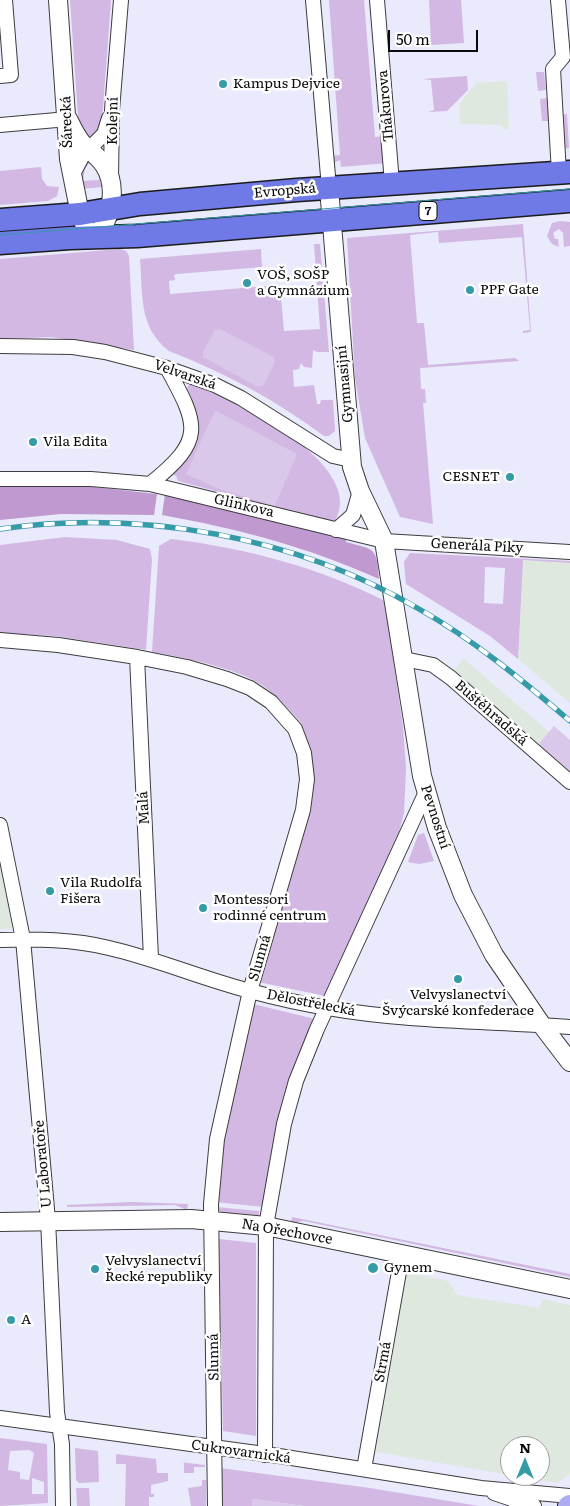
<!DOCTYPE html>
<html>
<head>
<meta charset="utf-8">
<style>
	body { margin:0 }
	#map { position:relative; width:570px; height:1506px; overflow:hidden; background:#e9eafc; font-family:Literata,serif }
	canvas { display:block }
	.north { position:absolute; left:500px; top:1436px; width:50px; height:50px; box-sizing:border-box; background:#fff; border:1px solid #9d9d9d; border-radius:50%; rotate:0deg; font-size:14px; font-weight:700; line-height:20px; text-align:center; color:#0a0a0a }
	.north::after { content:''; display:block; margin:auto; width:18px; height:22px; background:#349ba7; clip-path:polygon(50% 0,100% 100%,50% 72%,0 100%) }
	.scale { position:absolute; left:388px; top:30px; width:90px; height:22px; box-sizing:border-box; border:2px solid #0a0a0a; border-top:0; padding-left:6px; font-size:15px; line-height:18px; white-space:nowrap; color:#0a0a0a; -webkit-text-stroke:4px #fff; paint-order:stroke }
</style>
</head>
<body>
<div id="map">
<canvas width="570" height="1506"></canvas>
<div class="north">N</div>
<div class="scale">50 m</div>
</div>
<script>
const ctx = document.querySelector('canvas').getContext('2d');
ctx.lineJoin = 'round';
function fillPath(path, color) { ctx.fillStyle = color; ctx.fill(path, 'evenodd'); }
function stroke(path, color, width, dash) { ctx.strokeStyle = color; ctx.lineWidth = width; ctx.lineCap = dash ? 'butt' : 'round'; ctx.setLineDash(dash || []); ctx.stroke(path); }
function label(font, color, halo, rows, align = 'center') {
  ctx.font = font + ' Literata,serif'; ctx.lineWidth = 5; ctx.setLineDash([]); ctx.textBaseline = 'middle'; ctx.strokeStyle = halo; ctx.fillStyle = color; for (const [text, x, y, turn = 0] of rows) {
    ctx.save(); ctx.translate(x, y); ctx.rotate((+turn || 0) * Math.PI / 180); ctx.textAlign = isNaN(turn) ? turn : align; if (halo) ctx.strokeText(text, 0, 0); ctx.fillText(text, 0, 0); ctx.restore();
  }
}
fillPath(new Path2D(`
	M507 81 509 129H503L500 125 460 124 459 104 476 83Z
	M523 560 570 563V703L518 659Z
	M464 659 549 732 538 745 452 672Z
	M0 850 15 928 0 929Z
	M407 1272 448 1281 457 1295 540 1308 542 1299 570 1305V1474L557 1483 518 1476H540V1446H510V1475L376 1452Z`), '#dfe8df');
fillPath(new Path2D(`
	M70 0H111L102 121 100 130 91 138 79 131Z
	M329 0H364L375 137 386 136 388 163 341 167 340 160 330 165V156L340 155Z
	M429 0H461L464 43 431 45Z
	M536 72H544L546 90 538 91Z
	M467 76 468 90 447 111 428 112 434 110 431 80 422 79Z
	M547 98 549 121H542L540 99Z
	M567 114 569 148 562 149 559 115Z
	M88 158 102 171 103 187 81 189 79 176ZM90 162 99 171 100 178 98 180 83 181 85 169Z
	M41 167 42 179 47 186 59 187 57 196 48 201 0 205V171Z
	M560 221 570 222V246L564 247 563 233 559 229 553 233 555 239H558L559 247 552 244 547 236 552 223Z
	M523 224 531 332 523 333V331L530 330 522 237 439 243 438 232 410 235 417 323H424L428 365 515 358 519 361 420 368 421 389H425L426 403H423L433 524 400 517 365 438 355 378 347 238Z
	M314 244H320L329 352H317L313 350 312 368 304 367 301 363 299 369 293 370 294 387 314 385 317 404H320L321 400H333L335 431 329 436H324C276 400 225 373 169 351 138 327 143 294 140 259L261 249 262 267 177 274 174 275 175 280 169 281 170 294 280 285 284 331 320 329Z
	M120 249 126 251 129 256 134 350 51 337 0 339V259Z
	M196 382C234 401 368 464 335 521L332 522 178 481 176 476 173 475 186 458V390L189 384Z
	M65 537 117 540 150 549 152 559 146 650 55 636 0 633V545Z
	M171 539C245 548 318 567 385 601L403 727 406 769 404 813 392 859 325 996 259 982 310 799 297 725 301 723C289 709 277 696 262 685 236 668 183 657 152 652L159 546Z
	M410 553 570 561V563L523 560 518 659 490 636 406 584 404 562ZM485 567 505 568 503 604 484 603Z
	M424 833 434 861 419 864 408 862 418 835Z
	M253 1004 319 1020 264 1207 215 1202 220 1152Z
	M131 1202 188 1204 187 1210 175 1205 67 1207V1205Z
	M216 1207 259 1211V1215L254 1217 222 1213Z
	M292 1217 570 1274V1277L304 1221 291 1223Z
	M219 1239 256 1243V1436L223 1431Z
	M0 1438 47 1444 48 1503 0 1506ZM29 1450 34 1453 29 1480 20 1479V1472L8 1470 10 1451ZM32 1478 44 1482V1494H32Z
	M75 1448 98 1451 99 1482 79 1483 76 1480Z
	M116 1454 156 1459 157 1473H168V1481L151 1485V1494H154V1497H149V1506H125L126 1464H116Z
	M180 1462 205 1465V1467H194V1473H184V1463Z
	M220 1468 370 1488 479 1506H303L253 1499 252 1506H221Z
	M202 1480H206V1506H191L188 1488 202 1486Z
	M76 1488H89L90 1506H77Z`), '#d2b8e2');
fillPath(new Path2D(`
	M51 485 85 486 157 494 154 515 61 514 0 520V486Z
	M165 494 346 539V542C373 550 377 545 379 579 308 547 239 529 162 515Z`), '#c099d0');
fillPath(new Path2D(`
	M220 329 274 357 275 362 264 385 258 387 203 357V352L215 330Z
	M215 410 297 454 275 506 219 489 186 474Z
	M554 726 570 740V772L538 745Z
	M253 1499 303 1506H252Z`), '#d9c8ea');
const minor = new Path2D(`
	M313 0 329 188
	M377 0 392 183
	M558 0 563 57 553 69 559 173
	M0 76 11 75 5 0
	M0 125 68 119
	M73 174 83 155 104 134 109 118
	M111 179 112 110 121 0
	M0 346 73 347 105 352 167 368 215 385 241 398 333 456 351 460
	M0 479H91L150 484 384 541 570 552
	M150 484C205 440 199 426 167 368
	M336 530 353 515 360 491
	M0 640 58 645 137 657 187 667 227 679 250 688 271 702 295 729 304 753 307 779 303 810 250 991 217 1139 211 1204 215 1506
	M137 657 151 958
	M404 659 433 665 451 678 570 782
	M0 825 23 939 48 1220 57 1412 62 1444 63 1506
	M0 940C37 939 73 939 109 948 157 959 203 979 250 991 276 998 302 1004 328 1008 408 1022 490 1021 570 1027
	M0 1418 279 1456 481 1488 570 1496
	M265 1455 266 1226 284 1124 296 1081 317 1029 426 792
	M364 1469 402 1255
	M520 1490 534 1506
	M494 1493 512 1499 520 1506`);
const tertiary = new Path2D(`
	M58 0 69 159 80 214 86 228 95 237C112 219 118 186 104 165 98 156 89 150 82 143 76 136 72 127 68 119
	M329 188 352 467 360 491 384 541 422 776 437 828 463 895 494 955 541 1024 570 1062
	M0 1222 191 1219 266 1226 570 1289`);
const secondary = new Path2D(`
	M568 1506 570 1505`);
const primary = new Path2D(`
	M0 220 80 214 140 204 297 190 570 172
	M0 243 70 238 137 236 570 201`);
stroke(minor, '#3d3d3d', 16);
stroke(tertiary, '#3d3d3d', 20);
stroke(secondary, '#2c2c2c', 22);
stroke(primary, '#1b1b1b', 25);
stroke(minor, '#fff', 14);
stroke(tertiary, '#fff', 18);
stroke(secondary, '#afacf4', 20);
stroke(primary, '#6f7ae7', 22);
stroke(new Path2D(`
	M0 235 570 189`), '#349ba7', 1);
const rail = new Path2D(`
	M0 529C141 509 295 536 419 609 474 640 522 680 570 721`);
stroke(rail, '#349ba7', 5.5);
stroke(rail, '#fff', 4, [11]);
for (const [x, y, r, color] of [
	[223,84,5,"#349ba7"],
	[247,283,5,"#349ba7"],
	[470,290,5,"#349ba7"],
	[33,442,5,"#349ba7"],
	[510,477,5,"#349ba7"],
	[50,891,5,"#349ba7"],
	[203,908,5,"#349ba7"],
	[458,979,5,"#349ba7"],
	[373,1268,6,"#349ba7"],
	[95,1269,5,"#349ba7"],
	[11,1320,5,"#349ba7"]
]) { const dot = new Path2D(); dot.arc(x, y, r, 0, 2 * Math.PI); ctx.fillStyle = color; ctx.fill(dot); stroke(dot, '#fff', 2); }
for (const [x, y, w] of [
	[428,211,18]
]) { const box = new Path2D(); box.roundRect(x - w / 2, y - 9.5, w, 19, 4); ctx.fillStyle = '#fff'; ctx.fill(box); stroke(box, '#0a0a0a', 1); }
label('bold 12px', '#0a0a0a', null, [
	["7",428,211]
]);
label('14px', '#0a0a0a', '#fff', [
	["Kampus Dejvice",233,84],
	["VOŠ, SOŠP",257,275],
	["a Gymnázium",257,291],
	["PPF Gate",480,290],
	["Vila Edita",43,442],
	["CESNET",500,477,"right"],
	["Vila Rudolfa",60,883],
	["Fišera",60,899],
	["Montessori",213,900],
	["rodinné centrum",213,916],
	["Velvyslanectví",458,995,"center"],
	["Švýcarské konfederace",458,1011,"center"],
	["Velvyslanectví",105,1261],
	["Řecké republiky",105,1277],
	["Gynem",384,1268],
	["A",21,1320]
], 'left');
label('14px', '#0a0a0a', '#fff', [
	["Thákurova",386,106,-95],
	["Kolejní",113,121,-89],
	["Šárecká",67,122,-92],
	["Evropská",285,191,-5],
	["Velvarská",185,375,19],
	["Gymnasijní",345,384,-95],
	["Glinkova",244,506,13],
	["Generála Píky",477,546,3],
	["Buštěhradská",491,713,41],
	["Malá",144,808,-93],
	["Pevnostní",435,817,72],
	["Slunná",260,958,-74],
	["Dělostřelecká",311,1003,11],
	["U Laboratoře",43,1164,-95],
	["Na Ořechovce",287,1232,10],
	["Slunná",214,1357,-91],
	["Strmá",383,1362,-80],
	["Cukrovarnická",241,1452,8]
]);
</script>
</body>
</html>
